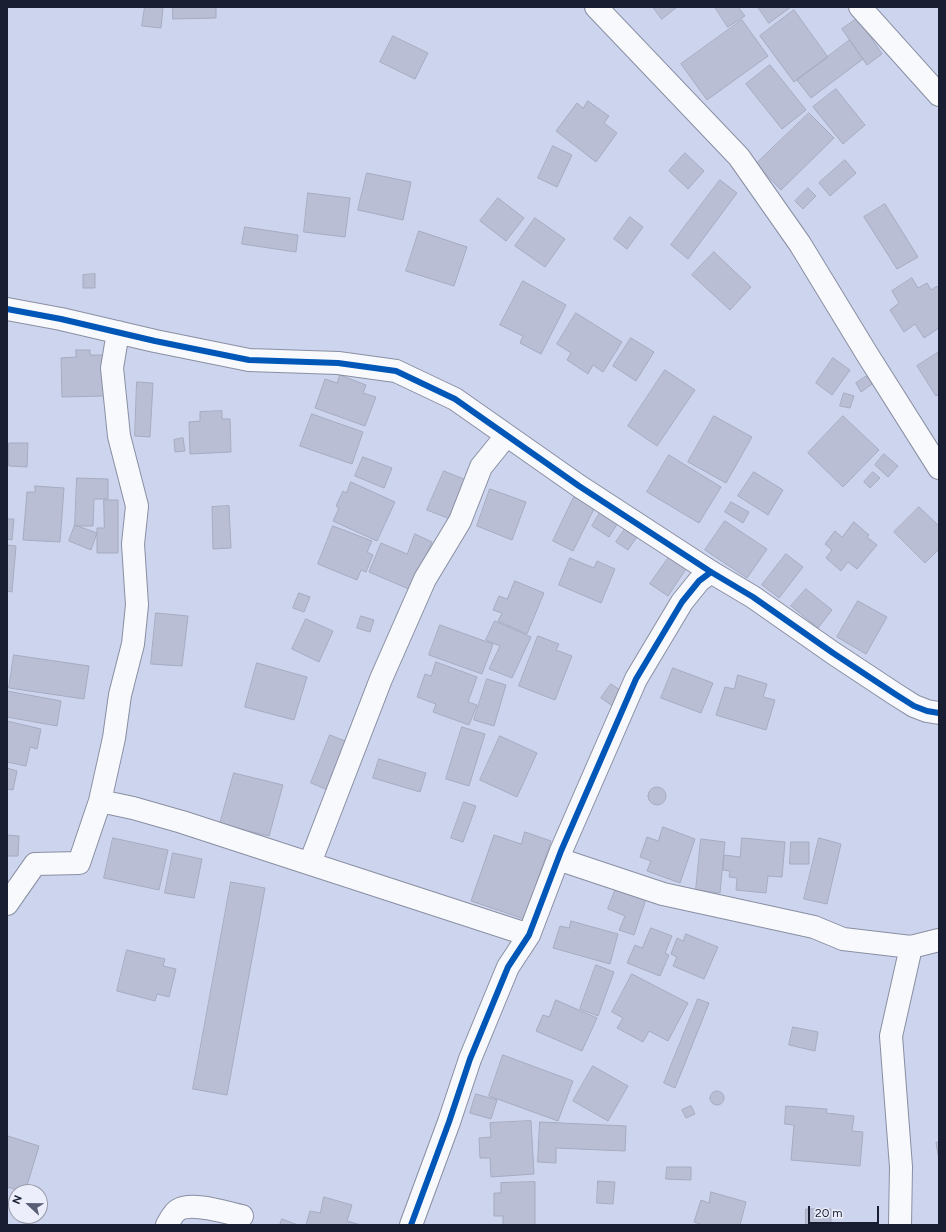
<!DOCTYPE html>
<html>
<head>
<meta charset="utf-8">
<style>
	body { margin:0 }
	#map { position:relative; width:946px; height:1232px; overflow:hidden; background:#cdd4ed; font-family:Figtree,sans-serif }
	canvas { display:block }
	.frame { position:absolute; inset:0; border:8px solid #191e33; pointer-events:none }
	.north { position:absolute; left:8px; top:1184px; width:40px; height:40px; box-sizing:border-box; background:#eceffb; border:1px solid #989bab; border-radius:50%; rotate:292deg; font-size:11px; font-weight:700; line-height:16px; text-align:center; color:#191e33 }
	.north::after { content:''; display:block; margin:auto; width:14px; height:18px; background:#585e74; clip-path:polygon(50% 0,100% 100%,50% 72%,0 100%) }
	.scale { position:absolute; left:808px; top:1206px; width:71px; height:18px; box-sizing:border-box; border:2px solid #191e33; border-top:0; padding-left:5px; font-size:12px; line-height:14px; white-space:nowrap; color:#191e33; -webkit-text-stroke:3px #eceffb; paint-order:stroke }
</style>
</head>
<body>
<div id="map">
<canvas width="946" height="1232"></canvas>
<div class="frame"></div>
<div class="north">N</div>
<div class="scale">20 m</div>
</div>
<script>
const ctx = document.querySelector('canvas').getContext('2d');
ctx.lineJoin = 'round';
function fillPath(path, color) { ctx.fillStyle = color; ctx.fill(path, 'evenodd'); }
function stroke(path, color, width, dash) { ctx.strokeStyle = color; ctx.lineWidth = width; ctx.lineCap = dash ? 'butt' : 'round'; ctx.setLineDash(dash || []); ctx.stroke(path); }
const building = new Path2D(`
	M145 7H163L161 28 142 26Z
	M173 7H216V18L173 19Z
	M653 7H677L662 19Z
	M715 7H738L745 16 728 27Z
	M758 7H791L769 23Z
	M794 10 828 57 794 82 760 36Z
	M858 18 882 54 867 65 842 29Z
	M742 20 768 56 707 100 681 64Z
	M393 36 428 53 415 79 380 62Z
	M850 40 863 59 811 98 797 80Z
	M770 65 806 110 782 129 746 84Z
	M836 89 865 125 843 144 813 107Z
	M588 101 609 116 604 123 617 133 596 162 556 131 577 103 583 108Z
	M809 113 834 138 781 190 756 164Z
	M553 146 572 155 557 187 538 178Z
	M685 153 704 171 688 189 669 171Z
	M845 160 856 173 830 196 819 183Z
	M367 173 411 182 403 220 358 210Z
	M720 180 737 193 688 259 671 245Z
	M808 188 816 196 803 209 795 201Z
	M308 193 350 198 345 237 304 232Z
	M498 198 524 218 506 241 480 221Z
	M885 204 918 257 897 269 864 217Z
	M630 217 643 227 627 249 614 239Z
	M535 218 565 239 545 267 515 246Z
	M245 227 298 235 296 252 242 244Z
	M419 231 467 247 454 286 406 271Z
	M714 252 751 287 730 310 692 275Z
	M95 274V288H83V275Z
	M912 278 918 288 927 283 931 290 937 286 939 289V328L924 338 915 324 904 332 890 310 899 303 892 291Z
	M523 281 566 305 541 354 520 343 523 336 500 325Z
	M576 313 622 342 603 372 593 365 588 374 567 360 571 353 557 344Z
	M631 338 654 352 636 381 613 366Z
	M76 350H90V355H104L105 396 62 397 61 358 76 357Z
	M939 352V394L936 396 917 366Z
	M833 358 850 370 832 395 816 383Z
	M665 370 695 390 657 446 628 426Z
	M340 375 366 385 363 393 376 397 365 426 315 408 325 379 337 383Z
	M867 376 872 384 861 392 856 383Z
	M137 382 153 383 150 437 135 436Z
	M844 393 854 396 850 408 840 406Z
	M222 411V419H230L231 452 190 454 189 422 200 421V412Z
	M312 414 363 432 352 464 300 446Z
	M714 416 752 437 726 483 688 462Z
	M843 416 879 450 843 487 808 453Z
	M183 438 185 451 175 452 174 440Z
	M9 443H28L27 467 9 466Z
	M884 454 898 466 888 477 875 465Z
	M669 455 721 487 699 523 647 492Z
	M363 457 392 468 384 488 355 476Z
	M444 471 466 480 450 519 427 510Z
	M754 472 783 490 768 515 738 496Z
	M873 472 880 478 870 488 864 482Z
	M77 478 108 479V499H94L93 526H75Z
	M351 482 395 502 377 541 333 521 339 508 336 506 343 491 346 493Z
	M35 486 64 488 60 542 23 540 27 492H35Z
	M490 489 526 502 512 540 477 526Z
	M574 497 595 507 573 551 553 541Z
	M104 500H118V553H97V528H104Z
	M731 502 749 512 743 523 725 512Z
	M229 506 231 548 213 549 212 507Z
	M919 507 939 526V549L925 563 894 532Z
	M603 508 621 518 609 537 592 526Z
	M7 519H14L12 540 7 539Z
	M725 521 767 549 747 578 705 550Z
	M854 522 869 535 867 537 877 545 857 569 848 562 841 571 826 558 832 550 825 544 835 531 842 537Z
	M75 525 97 533 91 550 69 541Z
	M333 526 372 541 367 552 373 555 366 572 361 570 357 580 318 564Z
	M627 526 639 534 628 550 616 542Z
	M415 534 432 542 411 590 369 572 381 543 407 554Z
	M7 545 16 546 12 592 7 591Z
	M786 554 803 567 779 598 762 585Z
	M669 557 686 569 668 596 650 584Z
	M570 558 594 568 597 561 615 569 601 603 559 585Z
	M515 581 544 593 527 634 498 621 502 613 493 610 499 596 507 599Z
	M806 589 832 610 818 628 791 606Z
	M299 593 310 597 304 612 293 608Z
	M858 601 887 617 866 654 837 637Z
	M156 613 188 616 182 666 151 664Z
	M361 616 374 620 370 632 357 628Z
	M306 619 333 631 319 662 292 649Z
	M495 621 531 637 512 678 489 669 500 646 486 640Z
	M440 625 493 644 482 674 429 655Z
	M538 636 559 644 556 650 572 656 555 700 519 686Z
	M14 655 89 666 84 699 9 688Z
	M436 662 477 677 468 702 477 705 469 725 433 712 436 704 417 697 425 674 431 676Z
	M257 663 307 677 294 720 245 707Z
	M673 668 713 683 701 713 661 698Z
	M738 675 767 684 763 697 775 700 766 730 716 715 725 687 734 689Z
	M487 679 506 685 494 726 474 720Z
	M611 684 623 692 614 707 601 698Z
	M7 691 61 701 57 726 7 717Z
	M7 721 41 729 37 749 30 747 26 766 7 762Z
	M462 727 485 734 469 786 446 779Z
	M330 735 350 743 330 791 311 783Z
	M500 736 537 753 517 797 480 780Z
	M379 759 426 773 420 792 373 778Z
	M7 768 17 771 13 790 7 789Z
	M234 773 283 785 269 836 220 824Z
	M648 796a9 9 0 1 1 18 0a9 9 0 1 1-18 0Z
	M464 802 476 806 463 842 451 838Z
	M663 827 695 839 680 883 647 871 651 861 640 857 647 837 658 841Z
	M525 832 551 841 524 919 471 901 494 835 521 844Z
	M7 835 19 836 18 856H7Z
	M113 838 168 850 159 890 104 878Z
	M742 838 785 842 782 877 768 876 766 893 736 890 737 878 729 877 730 871 723 870 724 855 740 857Z
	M819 838 841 844 827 904 804 899Z
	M701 839 725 842 720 893 696 890Z
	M791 842H809V864H790Z
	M173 853 202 859 194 898 165 893Z
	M231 882 265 888 227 1095 193 1089Z
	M616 888 646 899 634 935 619 930 625 916 608 909Z
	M571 921 618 934 610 964 553 948 560 926 569 928Z
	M651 928 672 936 665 953 669 955 660 976 627 963 635 945 642 948Z
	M686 934 718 947 704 979 673 966 677 957 671 954 677 938 683 941Z
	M127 950 165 959 163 966 176 969 169 997 157 994 155 1001 117 991Z
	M596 965 614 972 598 1016 580 1009Z
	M632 974 688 1003 668 1041 649 1031 643 1042 617 1028 623 1018 612 1012Z
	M698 999 709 1003 675 1088 664 1083Z
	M556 1000 597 1018 582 1051 536 1031 543 1015 549 1017Z
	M793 1027 818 1032 815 1051 789 1045Z
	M503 1055 573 1081 558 1121 489 1096Z
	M593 1066 628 1086 608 1121 573 1101Z
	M710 1098a7 7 0 1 1 14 0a7 7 0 1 1-14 0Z
	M476 1094 497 1100 491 1119 470 1113Z
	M691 1106 695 1114 686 1118 682 1110Z
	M786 1106 827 1109 826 1113 854 1116 852 1131 863 1132 860 1166 791 1160 794 1125 785 1124Z
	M531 1121 534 1174 491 1177 490 1158H480L479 1138 491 1137 490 1123Z
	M540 1122 626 1126 625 1151 556 1148V1163L538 1162Z
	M8 1136 39 1146 25 1192 7 1187Z
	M939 1142V1160L936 1143Z
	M667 1167H691V1180L666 1179Z
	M598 1181 615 1182 613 1204 597 1203Z
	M535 1182V1225H503V1216H494V1193H501V1183Z
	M711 1192 746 1202 740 1225H703L694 1222 701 1200 709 1203Z
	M324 1197 352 1205 347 1221 361 1225H306L310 1211 320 1213Z
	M806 1209H831V1225H806Z
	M282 1219 298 1225H280Z`);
fillPath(building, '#b9bed4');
stroke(building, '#a5abc0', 1);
const minor = new Path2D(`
	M596 7 739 157 800 244 867 354 939 468
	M860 7 939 95
	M7 309 61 319 155 341 249 360 338 363 396 371 455 399 579 486 711 572 753 597 833 653 895 694 914 706 927 711 939 713
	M100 801 114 738 120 695 133 644 137 605 133 544 137 506 119 436 112 368 118 332
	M558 859 663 894 814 927 843 939 911 947 939 940
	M310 863 381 679 425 579 460 521 481 467 506 436
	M7 904 35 864 79 863 100 801 133 808 182 822 529 935
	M167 1225C170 1220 173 1213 178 1210 192 1201 227 1213 242 1216
	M411 1225 449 1122 470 1059 508 967 529 935 561 851 636 679 682 602 699 581 711 572
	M900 1225 901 1167 891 1036 911 947`);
stroke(minor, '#898fa3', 24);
stroke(minor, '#f8f9fc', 22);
stroke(new Path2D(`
	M7 309 61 319 155 341 249 360 338 363 396 371 455 399 579 486 711 572 753 597 833 653 895 694 914 706 927 711 939 713
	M411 1225 449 1122 470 1059 508 967 529 935 561 851 636 679 682 602 699 581 711 572`), '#0057b8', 6);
</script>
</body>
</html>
